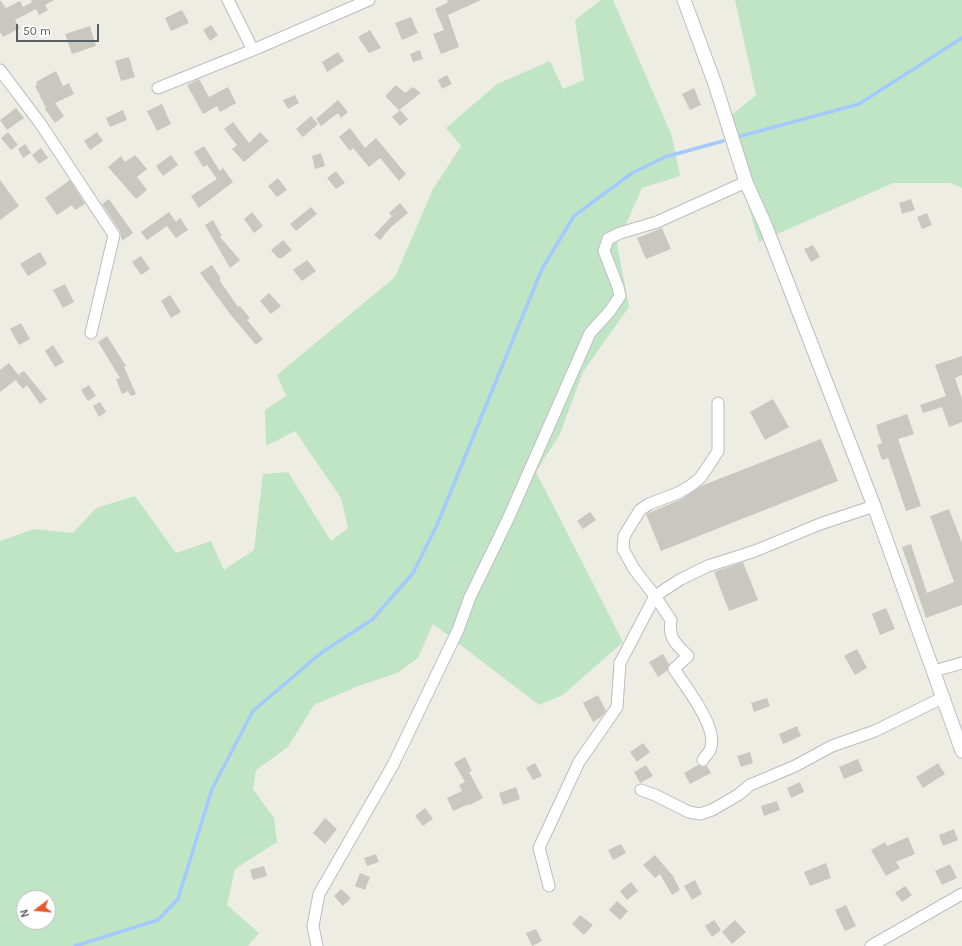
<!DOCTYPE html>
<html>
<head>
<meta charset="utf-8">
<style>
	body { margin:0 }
	#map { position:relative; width:962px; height:946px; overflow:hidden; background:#eeede3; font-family:Karla,sans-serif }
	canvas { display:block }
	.north { position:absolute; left:16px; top:890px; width:40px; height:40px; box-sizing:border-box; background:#fff; border:1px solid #bdbfc1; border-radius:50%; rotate:254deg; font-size:11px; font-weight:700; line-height:16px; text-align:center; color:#5b5e64 }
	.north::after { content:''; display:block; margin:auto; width:14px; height:18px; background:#e75730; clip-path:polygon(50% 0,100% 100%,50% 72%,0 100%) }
	.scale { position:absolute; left:16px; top:24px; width:83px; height:18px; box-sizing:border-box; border:2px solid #5b5e64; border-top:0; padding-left:5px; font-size:12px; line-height:14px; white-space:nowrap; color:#5b5e64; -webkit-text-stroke:3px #fff; paint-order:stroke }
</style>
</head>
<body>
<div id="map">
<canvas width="962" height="946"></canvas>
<div class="north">N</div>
<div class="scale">50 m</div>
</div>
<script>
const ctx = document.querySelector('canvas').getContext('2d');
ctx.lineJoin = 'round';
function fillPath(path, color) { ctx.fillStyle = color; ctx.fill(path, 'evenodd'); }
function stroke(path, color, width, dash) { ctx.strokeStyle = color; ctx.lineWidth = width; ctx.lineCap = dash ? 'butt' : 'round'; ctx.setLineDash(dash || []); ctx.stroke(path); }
fillPath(new Path2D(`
	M601 0H613L672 136 680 176 642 188 617 244 629 307 583 372 560 434 536 472 623 642 563 695 539 705 433 624 418 658 397 673 356 687 314 705 288 747 256 770 253 789 274 818 277 842 235 869 227 905 259 933 248 946H0V541L34 529 73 533 96 508 135 496 176 553 211 541 224 570 254 550 263 474 288 472 331 541 348 528 341 498 295 431 266 446 265 410 286 396 277 375 395 277 433 189 461 146 446 128 497 84 550 61 563 89 584 80 575 20ZM24 898H48V922H24Z
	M735 0H962V188L950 183H893L759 242 723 122 756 95Z`), '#c0e5c5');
stroke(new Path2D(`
	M741 136 859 104 962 38
	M75 946 158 920 178 899 212 789 253 711 321 653 373 619 413 573 437 525 542 269 574 216 632 173 665 157 723 141`), '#a3cafe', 3.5);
fillPath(new Path2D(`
	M0 0 6 8 20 1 23 7 32 2 31 0H54L45 5 48 10 39 15 36 9 15 20 20 28 3 37 0 32Z
	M447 0H481L448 15 459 47 441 54 433 34 444 30 435 9 448 2Z
	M182 10 189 23 171 31 165 18Z
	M411 17 418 33 402 40 395 23Z
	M211 25 218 35 210 41 203 30Z
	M90 26 96 46 72 54 65 34Z
	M370 30 381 48 369 53 358 37Z
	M420 50 423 59 413 62 410 54Z
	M338 52 344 61 327 72 322 62Z
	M129 57 135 77 121 81 115 61Z
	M56 71 63 86 69 83 74 94 55 103 64 116 55 123 45 109 46 108 35 86 37 85 36 82Z
	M447 75 452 84 442 89 438 80Z
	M199 79 209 97 228 87 236 103 220 112 217 106 203 114 187 85Z
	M396 85 405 93 413 87 421 93 399 110 385 96Z
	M694 88 701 105 690 110 682 94Z
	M295 95 299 103 288 109 283 100Z
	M338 100 348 112 341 118 338 113 321 126 316 119Z
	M162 104 171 124 157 131 147 111Z
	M16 108 24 118 7 130 0 120Z
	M123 110 127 120 110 127 106 118Z
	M400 110 408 119 400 126 392 117Z
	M311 116 318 124 303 137 296 129Z
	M233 122 249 143 260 132 269 141 244 162 232 149 237 145 224 129Z
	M350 128 365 148 376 138 406 174 399 181 380 158 369 167 353 148 350 151 339 137Z
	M8 132 18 145 11 150 1 138Z
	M97 132 103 141 90 150 84 141Z
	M25 144 31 153 23 158 18 149Z
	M204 146 220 171 223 168 233 182 199 208 191 196 217 179 207 165 203 167 194 152Z
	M41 148 48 158 39 164 32 155Z
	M321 153 325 166 315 169 312 156Z
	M135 155 147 169 137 177 147 190 136 199 108 167 121 156 125 162Z
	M171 155 178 165 163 176 156 166Z
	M336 171 345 183 336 189 327 178Z
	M278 178 287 190 277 197 268 186Z
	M0 180 19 206 0 220Z
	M70 180 85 204 75 210 72 205 57 215 45 198Z
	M109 199 133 233 122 241 120 231 102 204Z
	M911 199 915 210 902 214 899 203Z
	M400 203 408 213 390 228 380 240 374 235 392 216 389 213Z
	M311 207 317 214 296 231 290 224Z
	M169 212 176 222 180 218 188 230 176 238 167 226 147 240 141 232Z
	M252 212 263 226 254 233 244 219Z
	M927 213 932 225 922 229 917 217Z
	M213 220 222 236 220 237 240 260 230 268 205 225Z
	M662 228 671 249 646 259 637 238Z
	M283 240 292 250 282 258H278L271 250Z
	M813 245 820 257 811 262 804 249Z
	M40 252 47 264 28 276 20 264Z
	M141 256 150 269 141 275 132 262Z
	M307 260 316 271 302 281 293 270Z
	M212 265 220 277V281L238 307 240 306 250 318 247 320 263 339 256 345 230 314 200 273Z
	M65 284 74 302 63 308 53 290Z
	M269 293 281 306 271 314 260 301Z
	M170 295 181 312 171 318 161 301Z
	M21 323 30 339 19 345 10 329Z
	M107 336 126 366 124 367 136 394 131 396 128 391 122 394 116 379 120 378 98 342Z
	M53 345 64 362 55 367 45 351Z
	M962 356V375L955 378 962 399V422L949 427 942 407 923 413 920 405 946 396 935 365Z
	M9 363 20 377 19 374 24 371 47 399 40 404 27 385 23 389 16 381 17 379 0 392V370Z
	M89 385 96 396 88 401 81 390Z
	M773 399 789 427 765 440 750 412Z
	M100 402 106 412 99 417 93 406Z
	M907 414 914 434 898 439 921 506 906 511 888 458 882 460 877 445 882 443 876 425Z
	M821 439 838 481 661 551 646 514 682 499 701 486Z
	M949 509 962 543V605L926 618 902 547 911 544 927 593 954 582 930 516Z
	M590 512 596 520 583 529 577 521Z
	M743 562 758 600 729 611 714 572Z
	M886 608 895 629 880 635 872 614Z
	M857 649 867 668 855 675 844 656Z
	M663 654 669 664 667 671 658 677 649 662Z
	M598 695 606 711 601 717 593 722 583 703Z
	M767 698 770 706 754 712 751 703Z
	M797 726 801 736 783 744 779 734Z
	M643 743 650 752 637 762 630 752Z
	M750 752 753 763 741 767 737 756Z
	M465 757 472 771 469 772 483 798 470 805 469 804 453 811 447 798 462 791 459 785 465 782 454 763Z
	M858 759 863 771 844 779 839 767Z
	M535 763 542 776 533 780 526 768Z
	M938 763 945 774 923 788 916 777Z
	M646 765 653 776 640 783 634 772Z
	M698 765 703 767 707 766 711 773 690 784 684 773Z
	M800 782 804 792 791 798 787 788Z
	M516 787 520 799 503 805 499 793Z
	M777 801 780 810 764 816 761 806Z
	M425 808 433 819 423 826 415 816Z
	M325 818 337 829 325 844 313 833Z
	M954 829 958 840 943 846 939 835Z
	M908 837 915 854 896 862 900 868 886 876 871 850 885 842 887 846Z
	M621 844 626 853 613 860 608 850Z
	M376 854 379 862 367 866 364 858Z
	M655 855 673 876 680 890 672 895 660 874 655 878 643 865Z
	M826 863 831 878 810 886 804 872Z
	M950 864 957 878 942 885 935 871Z
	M264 866 267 876 253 880 250 870Z
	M360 873 370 877 365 890 355 886Z
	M695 880 702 894 692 900 684 886Z
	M631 882 638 891 627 900 620 891Z
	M905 886 912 895 902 902 895 893Z
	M341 889 351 898 343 906 334 896Z
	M617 901 628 911 620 920 609 910Z
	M846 905 856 926 845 931 835 910Z
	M580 915 593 925 584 935 572 924Z
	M714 920 721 930 712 937 705 926Z
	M735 920 746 932 732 944 722 932Z
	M536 929 542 941 532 946 526 933Z`), '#c9c7c0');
const minor = new Path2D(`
	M228 0 253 50
	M0 70 40 123 114 235 91 333
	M158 88 253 50 369 0
	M934 671 962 663
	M703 760C705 756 709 753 710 750 720 729 685 686 674 669L688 656C676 644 668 638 671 620L655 596 681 579 708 566 755 551 820 524 874 506
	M641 790 655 795 689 812 700 814 712 810 738 795 750 785 795 766 832 746 875 731 944 697
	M549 886 539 848 579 762 617 707 620 663 655 596 634 569 623 549 624 536 640 510 649 504 678 493 690 486 700 478 709 465 718 451V403
	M317 946 313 926 319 894 393 765 458 630 470 597 508 519 590 333 610 311 620 296 618 287 604 251 608 239 620 233 657 222 746 182
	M871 946 962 894`);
const tertiary = new Path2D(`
	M684 0 715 84 746 182 766 227 874 506 962 751`);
stroke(minor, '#bbbcc2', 13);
stroke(tertiary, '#bbbcc2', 15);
stroke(minor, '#fff', 11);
stroke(tertiary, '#fff', 13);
</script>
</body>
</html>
